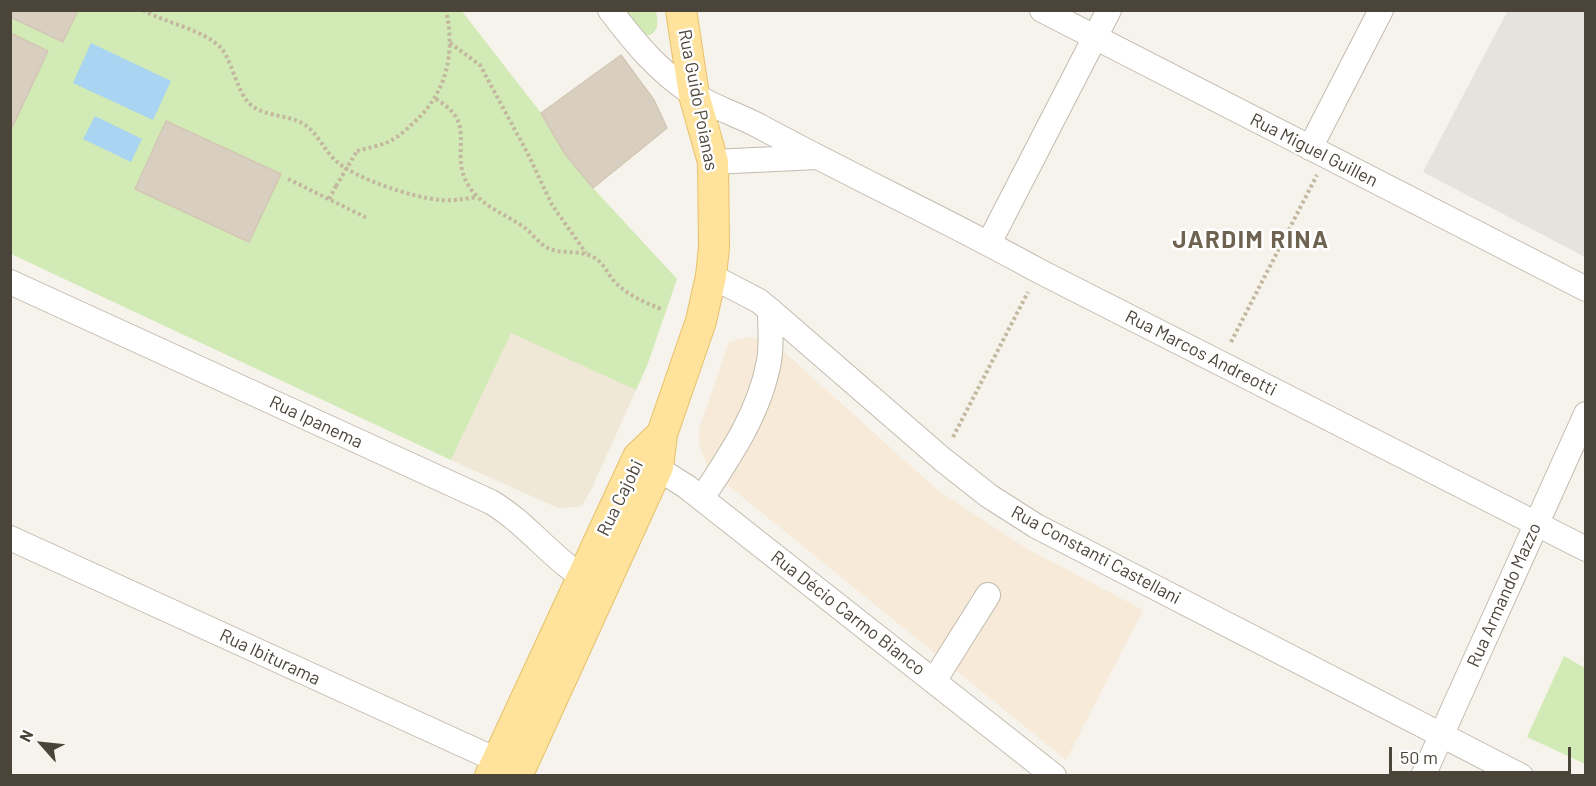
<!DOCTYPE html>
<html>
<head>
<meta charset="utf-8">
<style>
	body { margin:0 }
	#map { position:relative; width:1596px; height:786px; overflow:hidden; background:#f6f3ec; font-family:Barlow,sans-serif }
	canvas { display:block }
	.frame { position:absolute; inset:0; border:12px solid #4b4439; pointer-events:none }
	.north { position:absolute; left:12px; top:714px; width:60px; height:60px; -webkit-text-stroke:4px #fff; paint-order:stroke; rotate:297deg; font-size:16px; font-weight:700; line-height:24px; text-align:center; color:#4b4439 }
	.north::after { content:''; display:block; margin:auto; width:21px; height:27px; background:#4b4439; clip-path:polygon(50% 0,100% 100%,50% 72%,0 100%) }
	.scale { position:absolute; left:1389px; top:747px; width:182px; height:27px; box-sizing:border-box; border:3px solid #4b4439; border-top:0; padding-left:8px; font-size:18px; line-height:21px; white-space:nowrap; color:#4b4439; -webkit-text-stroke:4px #fff; paint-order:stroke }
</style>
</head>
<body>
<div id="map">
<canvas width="1596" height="786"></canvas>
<div class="frame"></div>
<div class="north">N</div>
<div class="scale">50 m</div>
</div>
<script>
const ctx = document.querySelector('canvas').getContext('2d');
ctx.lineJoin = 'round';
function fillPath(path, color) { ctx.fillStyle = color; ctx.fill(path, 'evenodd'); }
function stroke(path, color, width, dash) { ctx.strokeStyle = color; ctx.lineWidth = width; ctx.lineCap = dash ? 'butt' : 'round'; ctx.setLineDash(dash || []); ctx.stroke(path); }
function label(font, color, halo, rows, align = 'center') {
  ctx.font = font + ' Barlow,sans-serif'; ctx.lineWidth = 5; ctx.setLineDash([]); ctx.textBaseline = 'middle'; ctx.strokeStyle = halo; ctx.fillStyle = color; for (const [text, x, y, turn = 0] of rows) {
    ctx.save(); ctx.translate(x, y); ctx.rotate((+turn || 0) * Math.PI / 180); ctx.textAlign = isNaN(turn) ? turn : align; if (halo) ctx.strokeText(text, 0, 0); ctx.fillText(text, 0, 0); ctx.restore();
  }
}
fillPath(new Path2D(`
	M748 337 761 339 781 349 935 488 1024 547 1143 610 1066 760 708 469 699 444V429L729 342Z`), '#f7ead8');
fillPath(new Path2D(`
	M1508 10 1585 11V257L1423 172Z`), '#e6e2dd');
fillPath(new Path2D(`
	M511 332 636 390 591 490 583 504 579 507 558 508 451 460Z`), '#efe8d6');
fillPath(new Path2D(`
	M461 10 541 113 565 154 593 188 677 279 647 366 636 390 511 333 451 460 11 254V11Z
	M623 11H656C658 22 660 34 645 36Z
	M1564 656 1585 668V764L1527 737Z`), '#d2eab5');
fillPath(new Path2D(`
	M91 43 171 81 153 120 73 83Z
	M95 116 142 139 131 162 83 139Z`), '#a9d4f2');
const building = new Path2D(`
	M10 10H78L63 42 10 17Z
	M10 33 48 51 10 132Z
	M621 55 654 100 667 128 593 188 565 154 541 113Z
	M166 121 281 174 249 242 135 189Z`);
fillPath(building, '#d8cfc1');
stroke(building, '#d3c7b4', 1.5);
const minor = new Path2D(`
	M610 10C635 43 658 71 693 94 713 107 738 115 759 126 851 176 947 220 1039 271L1586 549
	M1042 10 1586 289
	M1310 148 1381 10
	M713 162 817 157
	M989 243 1109 10
	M711 276 759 301 770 310 942 459 989 496 1036 526 1521 776
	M10 282 491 502C530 525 557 566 597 585
	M643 459 687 487 1054 776
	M702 498C730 456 760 412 769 361 772 345 770 326 770 310
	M10 538 512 767
	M934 681 988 595
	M1423 776 1586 414`);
const major = new Path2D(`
	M490 776 638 457 662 434
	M517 776 658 467 662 434 701 321 711 276 714 247 713 162 694 95 681 10`);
stroke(minor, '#c2bbae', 26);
stroke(major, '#e6c16a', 32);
stroke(new Path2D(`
	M143 10C165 23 205 30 221 48 231 59 236 87 247 101 260 117 286 114 302 123 317 131 323 149 335 160 355 179 414 198 441 200 453 201 465 199 477 197
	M450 43 480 65 529 156 552 205 586 253
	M436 99C444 104 454 111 458 121 466 142 453 163 470 188 483 207 506 214 525 228 534 235 541 247 553 250 566 254 581 250 593 257 603 262 607 273 614 281 627 295 644 302 661 309
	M357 151C367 148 379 146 388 142 397 138 405 131 411 125 446 95 456 55 446 10
	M288 179 367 218
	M329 199 336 186
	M1231 342 1317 175
	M953 437 1028 292`), '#c4b79f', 4, [3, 3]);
stroke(minor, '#fff', 24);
stroke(major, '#ffe39c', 30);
stroke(new Path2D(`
	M336 186 357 151`), '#c4b79f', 4, [3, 3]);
label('18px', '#4b4439', '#fff', [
	["Rua Guido Poianas",698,100,79],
	["Rua Miguel Guillen",1314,150,27],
	["Rua Marcos Andreotti",1201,353,27],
	["Rua Ipanema",316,422,25],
	["Rua Cajobi",620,498,-64],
	["Rua Constanti Castellani",1096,555,28],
	["Rua Armando Mazzo",1504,595,-66],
	["Rua Décio Carmo Bianco",848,613,38],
	["Rua Ibiturama",270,657,25]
]);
ctx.letterSpacing = '1.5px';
label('bold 24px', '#6e6250', '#fff', [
	["JARDIM RINA",1251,240]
]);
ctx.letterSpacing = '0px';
</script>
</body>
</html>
